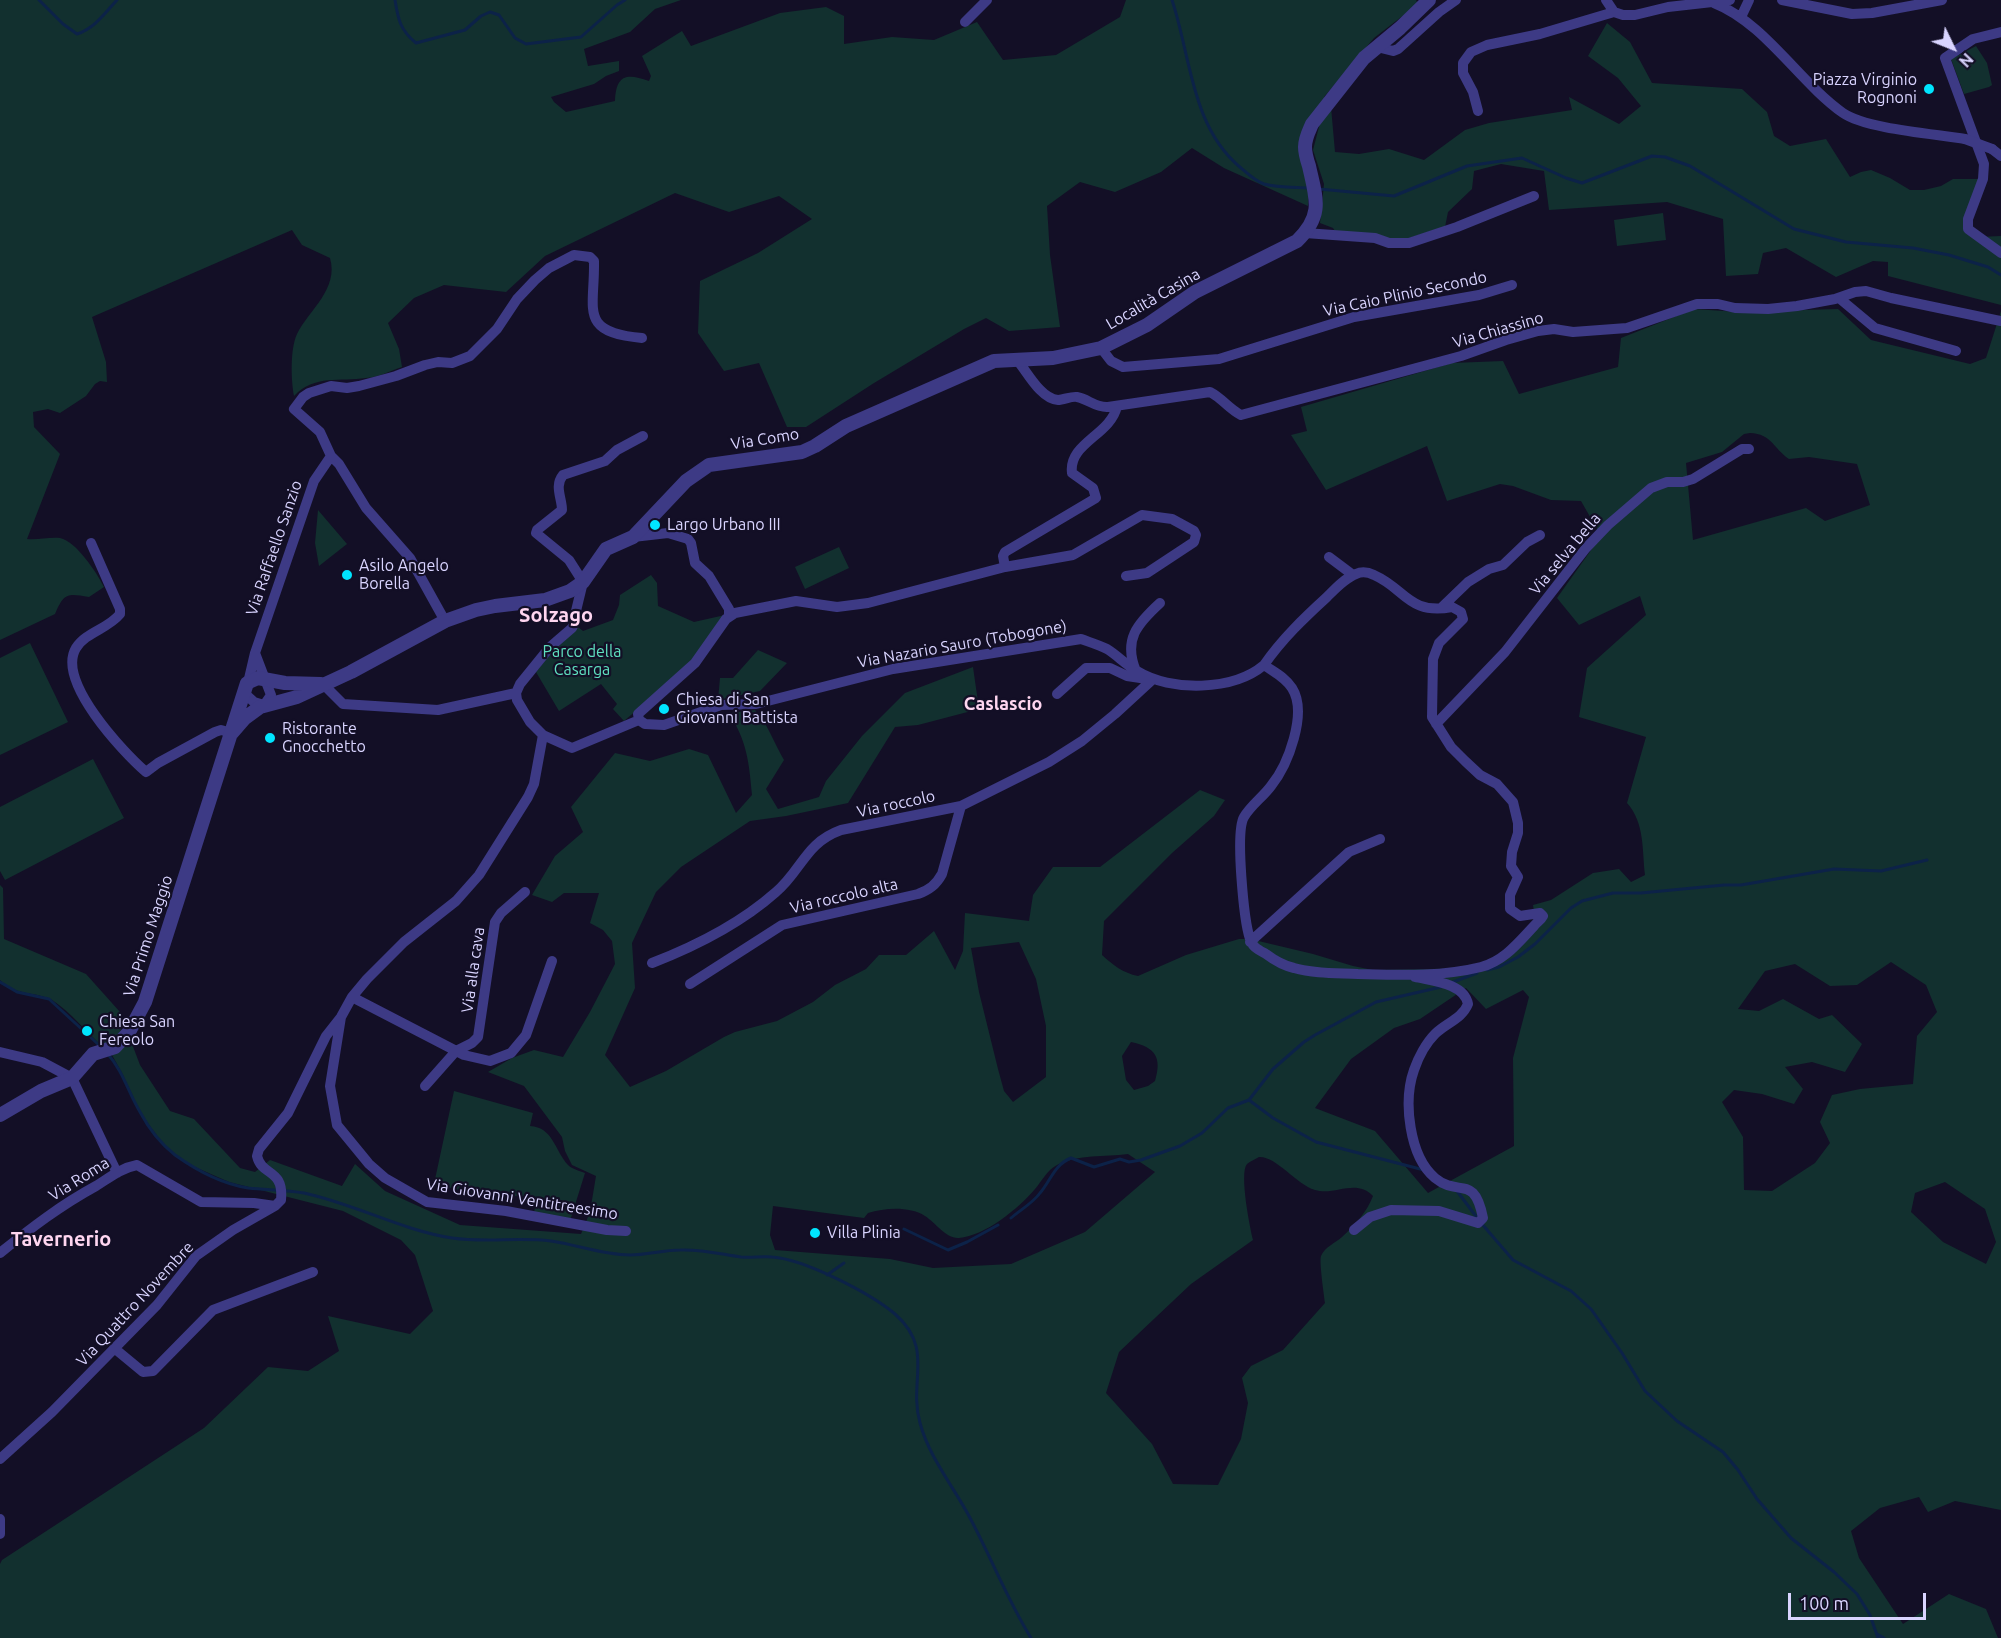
<!DOCTYPE html>
<html>
<head>
<meta charset="utf-8">
<style>
	body { margin:0 }
	#map { position:relative; width:2001px; height:1638px; overflow:hidden; background:#130f26; font-family:Ubuntu,sans-serif }
	canvas { display:block }
	.north { position:absolute; left:1923px; top:18px; width:60px; height:60px; -webkit-text-stroke:4px #130f26; paint-order:stroke; rotate:133deg; font-size:16px; font-weight:700; line-height:24px; text-align:center; color:#d9d4ff }
	.north::after { content:''; display:block; margin:auto; width:21px; height:27px; background:#d9d4ff; clip-path:polygon(50% 0,100% 100%,50% 72%,0 100%) }
	.scale { position:absolute; left:1788px; top:1593px; width:138px; height:27px; box-sizing:border-box; border:3px solid #d9d4ff; border-top:0; padding-left:8px; font-size:18px; line-height:21px; white-space:nowrap; color:#d9d4ff; -webkit-text-stroke:4px #130f26; paint-order:stroke }
</style>
</head>
<body>
<div id="map">
<canvas width="2001" height="1638"></canvas>
<div class="north">N</div>
<div class="scale">100 m</div>
</div>
<script>
const ctx = document.querySelector('canvas').getContext('2d');
ctx.lineJoin = 'round';
function fillPath(path, color) { ctx.fillStyle = color; ctx.fill(path, 'evenodd'); }
function stroke(path, color, width, dash) { ctx.strokeStyle = color; ctx.lineWidth = width; ctx.lineCap = dash ? 'butt' : 'round'; ctx.setLineDash(dash || []); ctx.stroke(path); }
function label(font, color, halo, rows, align = 'center') {
  ctx.font = font + ' Ubuntu,sans-serif'; ctx.lineWidth = 4.5; ctx.setLineDash([]); ctx.textBaseline = 'middle'; ctx.strokeStyle = halo; ctx.fillStyle = color; for (const [text, x, y, turn = 0] of rows) {
    ctx.save(); ctx.translate(x, y); ctx.rotate((+turn || 0) * Math.PI / 180); ctx.textAlign = isNaN(turn) ? turn : align; if (halo) ctx.strokeText(text, 0, 0); ctx.fillText(text, 0, 0); ctx.restore();
  }
}
fillPath(new Path2D(`
	M0 0H681L655 9 630 32 584 49 588 66 619 61V71L606 76 594 84 551 97 554 102 566 112 615 101C616 74 627 73 649 81L651 76 642 56 682 31 691 46 780 13 826 7 844 16V44L892 37 934 40 977 22 1003 60 1056 55 1120 17 1126 0H1416L1418 4 1374 38 1324 97 1327 103 1304 134 1309 185 1308 206 1224 168 1192 148 1161 172 1115 192 1080 182 1047 206 1050 255 1060 327 1009 331 986 318 964 329 874 383 806 427H787L759 363 724 371 698 333 700 281 758 253 812 219 779 196 729 212 675 193 545 256 506 292 444 285 414 298 388 323 399 349 402 367C390 371 379 377 366 378 340 382 315 374 294 396 291 380 290 349 297 334 309 310 339 289 330 258L302 245 292 230 92 317 106 362 107 382 100 381 95 384 86 396 60 413 48 409 33 412 34 427 60 454 27 539C38 540 49 537 60 538 76 541 97 573 104 587L89 597C67 593 64 593 55 614L0 640Z
	M1607 23 1630 42 1652 83 1742 89 1767 112 1774 136 1790 146 1826 139 1850 177 1861 172 1871 170 1890 178 1910 190H1924L1941 186 1953 179H1979L1967 214 1978 237 2001 236V305L1888 276V262L1873 261 1836 277 1786 248 1763 253 1758 274 1726 276 1723 219 1667 202 1549 210 1544 171 1501 164 1474 171 1472 189 1448 212 1445 227 1399 241 1336 233 1333 228 1320 223 1324 184 1313 150 1320 123 1331 107 1335 152 1359 154 1389 149 1424 160 1465 130 1489 123 1572 110 1569 97 1619 124 1641 106 1618 78 1588 56Z
	M1976 46 1987 63 1992 85 1989 87 1964 94 1951 59Z
	M1663 213 1666 240 1617 246 1614 220Z
	M1694 309 1739 312 1838 309 1871 340 1970 364 1986 358 2001 311V1510L1955 1501 1928 1512 1919 1497 1880 1508 1851 1531 1859 1558 1903 1624 1949 1594 1986 1609 1998 1638H0V1564L2 1560 204 1428 268 1367 308 1371 339 1351 328 1316 410 1334 433 1311 415 1255 401 1240 343 1211 229 1182 188 1164 166 1148 141 1114 123 1075 112 1055 129 1036 140 1065 170 1111 194 1119 240 1168 255 1172 270 1160 342 1186 355 1164 385 1191 460 1225 581 1234 590 1212 596 1176 572 1165 565 1151 562 1137 524 1086 488 1072 512 1058 534 1050 563 1057 590 1012 615 964 612 941 603 930 590 923 599 893H564L552 902 532 895 555 856 583 832 571 807 615 753 650 761 689 749 708 755 736 813 752 795C749 761 747 742 729 713L755 710C768 724 774 743 784 760L766 789 778 809 819 797 826 781 862 736 905 693 973 667 979 709 918 725 895 727 848 803 786 816 750 821 681 867 656 892 632 943 635 988 605 1055 630 1087 666 1071 724 1037 735 1032 777 1021 813 1002 835 985 866 969 879 955H906L934 931 955 970 963 951 965 913 1029 921 1033 895 1053 867H1100L1200 790 1225 800 1214 816 1172 853 1104 921 1102 955C1113 965 1123 973 1138 976L1186 955 1239 939H1250L1313 954 1353 966 1373 970 1483 968 1536 925 1533 905 1551 900 1593 873 1619 869 1631 882 1645 875C1642 850 1645 823 1627 803L1646 737 1579 717 1587 668 1646 615 1640 596 1579 625 1557 598 1601 536 1581 501 1551 500 1513 486 1500 484 1447 501 1427 446 1326 490 1291 435 1307 431 1301 407 1452 363 1503 361 1519 394 1618 367 1621 338ZM1750 433C1772 434 1773 448 1789 459L1809 457 1857 464 1870 505 1825 521 1806 508 1693 540 1686 463 1722 452 1744 434ZM1019 942 1036 979 1046 1026V1077L1013 1102 1004 1091 998 1069 979 992 971 948ZM1891 962 1926 985 1937 1012 1917 1036 1913 1084 1860 1089 1832 1095 1820 1122 1830 1143 1815 1163 1772 1191 1744 1190 1743 1137 1722 1102 1734 1090 1762 1094 1794 1104 1803 1089 1785 1067 1812 1062 1845 1072 1862 1044 1832 1015 1819 1019 1783 999 1759 1011 1738 1009 1765 971 1795 964 1830 986 1857 985ZM1466 988 1486 1009 1523 990 1529 997 1513 1058 1514 1146 1428 1193 1375 1131 1315 1108 1351 1059 1394 1028 1420 1019ZM1131 1042C1156 1047 1162 1058 1155 1081L1148 1086 1134 1090 1126 1080 1122 1056ZM1128 1154 1155 1172 1085 1232 1011 1264 933 1268 890 1259 775 1250 770 1235 773 1206 864 1218 868 1213C885 1208 909 1206 925 1216 936 1223 946 1239 959 1238 985 1236 1019 1208 1035 1189 1042 1181 1047 1170 1057 1165 1079 1154 1104 1157 1128 1154ZM1259 1157C1276 1156 1296 1184 1315 1190 1335 1196 1356 1178 1373 1196 1367 1212 1355 1225 1342 1237 1335 1243 1325 1247 1321 1256 1319 1261 1324 1295 1325 1303L1283 1350 1251 1366 1242 1378 1248 1403 1241 1439 1218 1485 1173 1484 1152 1444 1106 1393 1119 1352 1191 1284 1253 1240C1250 1228 1239 1173 1247 1164 1250 1161 1256 1159 1259 1157ZM1945 1182 1985 1209 1996 1242 1986 1264 1943 1242 1911 1212 1915 1193Z
	M318 510 347 544 319 566 315 543Z
	M839 547 849 568 805 589 795 567Z
	M651 575 657 583 658 606 694 622 725 615 693 662 624 721 613 709 617 704 601 684 559 711 536 672 560 642 578 627 583 631 613 620 619 605 620 595Z
	M30 643 68 722 0 755V658Z
	M758 650 787 663 760 691 718 700 720 678H733Z
	M93 759 124 818 5 880 0 871V807Z
	M0 885 3 888 4 939 86 974 120 1012 124 1025 117 1036 104 1048C87 1033 71 1012 52 1000 34 991 15 996 0 980Z
	M454 1091 533 1113 530 1126C553 1127 555 1151 568 1165 572 1169 580 1171 585 1173L570 1221 534 1213 536 1201 488 1189 486 1196 434 1184Z`), '#12302f');
stroke(new Path2D(`
	M39 0 63 24 77 34C95 28 105 13 117 0
	M395 0C398 19 400 30 416 43L465 30 481 16 490 12 499 15 515 38 526 44 581 37 617 5 625 0
	M1172 0C1191 57 1191 127 1241 168 1248 174 1255 181 1264 184 1278 188 1295 187 1310 188
	M1319 189 1394 196 1467 166 1522 158 1566 178 1582 183 1652 156 1665 157 1690 166 1794 229 1846 242 1913 248 1949 255 1988 267 2001 275
	M1487 970 1499 967 1518 957 1535 944 1571 908 1582 901 1613 893H1641L1724 885H1741L1834 869 1881 871 1927 860
	M0 982 17 992 49 999 100 1046
	M1453 982 1477 973
	M107 1053C123 1071 128 1092 140 1112 148 1127 161 1144 175 1155 196 1170 223 1184 248 1188 267 1190 286 1190 304 1193 355 1204 401 1230 452 1238 485 1243 518 1237 551 1241 578 1245 603 1255 630 1255 647 1255 663 1250 680 1250 701 1249 720 1254 741 1257 751 1258 762 1256 772 1257 804 1259 870 1293 895 1314 935 1349 908 1381 920 1423 929 1457 953 1486 969 1516 991 1557 1007 1599 1031 1638
	M1249 1100 1273 1069 1304 1042 1315 1035 1376 1002 1441 987
	M1457 1191 1478 1219
	M1011 1218C1020 1210 1033 1203 1040 1193 1051 1180 1054 1165 1071 1158L1094 1167 1120 1159 1129 1162 1141 1160 1180 1146 1202 1133 1228 1108 1249 1100 1273 1118 1316 1142 1424 1170
	M1482 1224 1513 1260 1571 1291 1591 1309 1622 1353 1645 1391 1677 1421 1723 1452 1738 1470 1757 1499 1791 1538 1834 1572 1857 1594 1870 1615 1878 1638
	M904 1229 948 1250 967 1242 998 1225
	M827 1275 844 1263
	M1877 1634 1884 1638`), '#0c2248', 3);
stroke(new Path2D(`
	M1606 0 1614 12 1623 15H1635L1668 7 1730 0
	M1782 0 1852 14 1872 13 1942 0
	M1714 3C1765 23 1799 82 1843 113 1866 129 1936 134 1965 139
	M1741 17 1749 0
	M965 22 987 0
	M2001 32 1973 39 1945 58 1984 164 1983 179 1968 219V229L2001 253
	M1377 47 1393 51 1398 49 1439 12 1456 0
	M1478 111 1473 92 1463 73V63L1471 52 1487 45 1540 34 1614 12
	M1992 149 2001 156
	M1305 233 1375 238 1389 243H1409L1457 227 1534 196
	M1839 298 1875 328 1956 351
	M1101 348 1111 361 1123 367 1219 359 1354 317 1479 295 1512 285
	M1018 361C1027 372 1041 399 1058 400 1064 400 1071 396 1077 397 1088 399 1096 408 1108 407L1210 392C1222 398 1229 409 1241 415L1461 356 1506 340 1538 331 1554 329 1573 332 1627 328 1697 304H1718L1735 308 1768 309 1797 306 1835 299 1855 292 1866 291 1891 298 2001 321
	M633 537 668 533 688 539 691 543 695 563 709 576 729 609V616
	M91 543 120 609V614C108 629 86 632 76 648 56 681 123 752 146 772L158 763 215 732 221 730 232 733
	M1329 557 1353 575
	M1005 567 1003 556 1005 552 1096 498 1093 488 1072 473C1068 443 1111 435 1117 406
	M1441 608 1468 582 1489 569 1503 565 1527 542 1540 535
	M445 621 410 558 366 508 339 464 331 456 320 432 294 409 303 397 309 393 331 386 347 388 359 386 396 376 425 365 438 362 452 363 470 356 497 329 517 299 535 280 549 268 574 255 590 257 594 261C595 310 578 332 642 338
	M1136 671C1123 640 1137 624 1160 603
	M248 683 255 653 314 481 331 456
	M323 684 343 704 438 710 516 693
	M243 692 254 702 264 705 271 695 255 653
	M1057 694 1086 668H1110L1127 676 1147 679
	M639 720 645 724 664 725 721 705 756 704 893 669 1081 639C1089 642 1099 645 1107 649 1117 655 1126 665 1137 671 1171 692 1233 691 1264 665 1274 672 1285 677 1292 688 1308 713 1288 765 1271 786 1263 797 1251 805 1244 817 1235 832 1244 921 1250 939 1252 947 1259 950 1266 954 1274 960 1285 966 1294 968 1315 974 1337 973 1358 974 1398 975 1441 977 1481 967 1504 961 1518 943 1534 926 1537 922 1541 920 1543 916L1540 913 1520 916 1510 909V895L1518 877 1511 866 1512 852 1518 833V823L1513 802 1497 784 1480 775 1465 761 1451 747 1432 717 1433 659 1439 643 1463 619 1461 612 1452 607C1408 615 1406 589 1374 575 1368 572 1362 571 1356 574 1345 578 1335 589 1327 597 1304 618 1282 639 1264 665
	M639 720 638 714 695 663 726 619 735 613 796 601 837 607 868 603 1005 567 1073 555 1142 515 1172 519 1194 531 1196 535 1194 542 1147 573 1126 576
	M1436 724 1505 652 1586 548 1608 525 1651 488 1667 482H1683L1693 479 1742 449H1749
	M543 735 572 748 639 720
	M1250 942 1349 852 1380 839
	M652 963C696 946 740 924 776 892 802 870 805 843 841 830L961 806 1049 762 1082 741 1115 714 1153 679
	M690 984 782 925 918 894C929 890 936 885 942 874L961 806
	M352 997 464 1055 490 1061 511 1053 526 1035 552 961
	M341 1017 330 1086 337 1125 369 1164 385 1178 427 1202 506 1211 607 1230 626 1231
	M0 1052 42 1062 72 1078 117 1173
	M425 1086 456 1051 472 1043 478 1037 495 922 501 913 525 892
	M1354 1230 1370 1217 1391 1210 1439 1211 1478 1223 1483 1218C1474 1173 1459 1198 1435 1178 1409 1156 1403 1101 1414 1070 1418 1058 1426 1043 1435 1034 1446 1023 1462 1019 1468 1004 1464 983 1432 981 1415 977
	M0 1253C31 1228 61 1205 96 1186 109 1178 121 1168 137 1165L201 1202 254 1203 275 1206 281 1200C284 1168 262 1177 257 1156L259 1149 288 1113 326 1036 341 1017 352 997 367 979 404 942 456 901 479 875 528 797 534 784 543 735 530 722 517 700 516 693 520 684 550 647 572 628 575 622V615L583 582 569 560 536 533 537 530 562 510C562 498 554 486 563 475L605 461 617 450 643 436
	M114 1348 143 1372 153 1371 213 1310 313 1272
	M0 1459 52 1412 157 1305 196 1256 233 1230 275 1206
	M0 1519V1534`), '#3d3a85', 10);
stroke(new Path2D(`
	M232 733 245 718 260 707 297 697 351 672 445 621 476 610 495 606 545 600 570 591 583 582 606 549 633 537 686 481 709 465 802 452 815 446 846 426 994 361 1053 358 1101 348 1147 325 1195 292 1297 241C1324 215 1316 198 1309 166 1307 160 1305 153 1305 147 1305 138 1309 131 1312 124L1364 58 1400 28 1429 0
	M0 1115 41 1091 72 1078 93 1054 115 1047 129 1032 145 1002 247 683 258 678 285 683 321 684`), '#3d3a85', 14);
stroke(new Path2D(`
	M1965 139 1992 149`), '#3d3a85', 10);
for (const [x, y, r, color] of [
	[1929,89,6,"#00e5ff"],
	[655,525,6,"#00e5ff"],
	[347,575,6,"#00e5ff"],
	[664,709,6,"#00e5ff"],
	[270,738,6,"#00e5ff"],
	[87,1031,6,"#00e5ff"],
	[815,1233,6,"#00e5ff"]
]) { const dot = new Path2D(); dot.arc(x, y, r, 0, 2 * Math.PI); ctx.fillStyle = color; ctx.fill(dot); stroke(dot, '#130f26', 2); }
label('16px', '#d9d4ff', '#130f26', [
	["Piazza Virginio",1917,80,"right"],
	["Rognoni",1917,98,"right"],
	["Largo Urbano III",667,525],
	["Asilo Angelo",359,566],
	["Borella",359,584],
	["Chiesa di San",676,700],
	["Giovanni Battista",676,718],
	["Ristorante",282,729],
	["Gnocchetto",282,747],
	["Chiesa San",99,1022],
	["Fereolo",99,1040],
	["Villa Plinia",827,1233]
], 'left');
label('16px', '#d9d4ff', '#130f26', [
	["Via Caio Plinio Secondo",1405,294,-12],
	["Località Casina",1153,299,-30],
	["Via Chiassino",1498,330,-16],
	["Via Como",765,439,-9],
	["Via Raffaello Sanzio",274,548,-71],
	["Via selva bella",1565,554,-50],
	["Via Nazario Sauro (Tobogone)",962,644,-10],
	["Via roccolo",896,804,-12],
	["Via roccolo alta",844,896,-13],
	["Via Primo Maggio",148,936,-72],
	["Via alla cava",473,970,-82],
	["Via Roma",79,1179,-32],
	["Via Giovanni Ventitreesimo",522,1199,9],
	["Via Quattro Novembre",135,1304,-47]
]);
label('16px', '#5fe0c0', '#130f26', [
	["Parco della",582,652],
	["Casarga",582,670]
]);
label('bold 18px', '#ffd6f0', '#130f26', [
	["Caslascio",1003,704]
]);
label('bold 20px', '#ffd6f0', '#130f26', [
	["Solzago",556,615],
	["Tavernerio",61,1239]
]);
</script>
</body>
</html>
